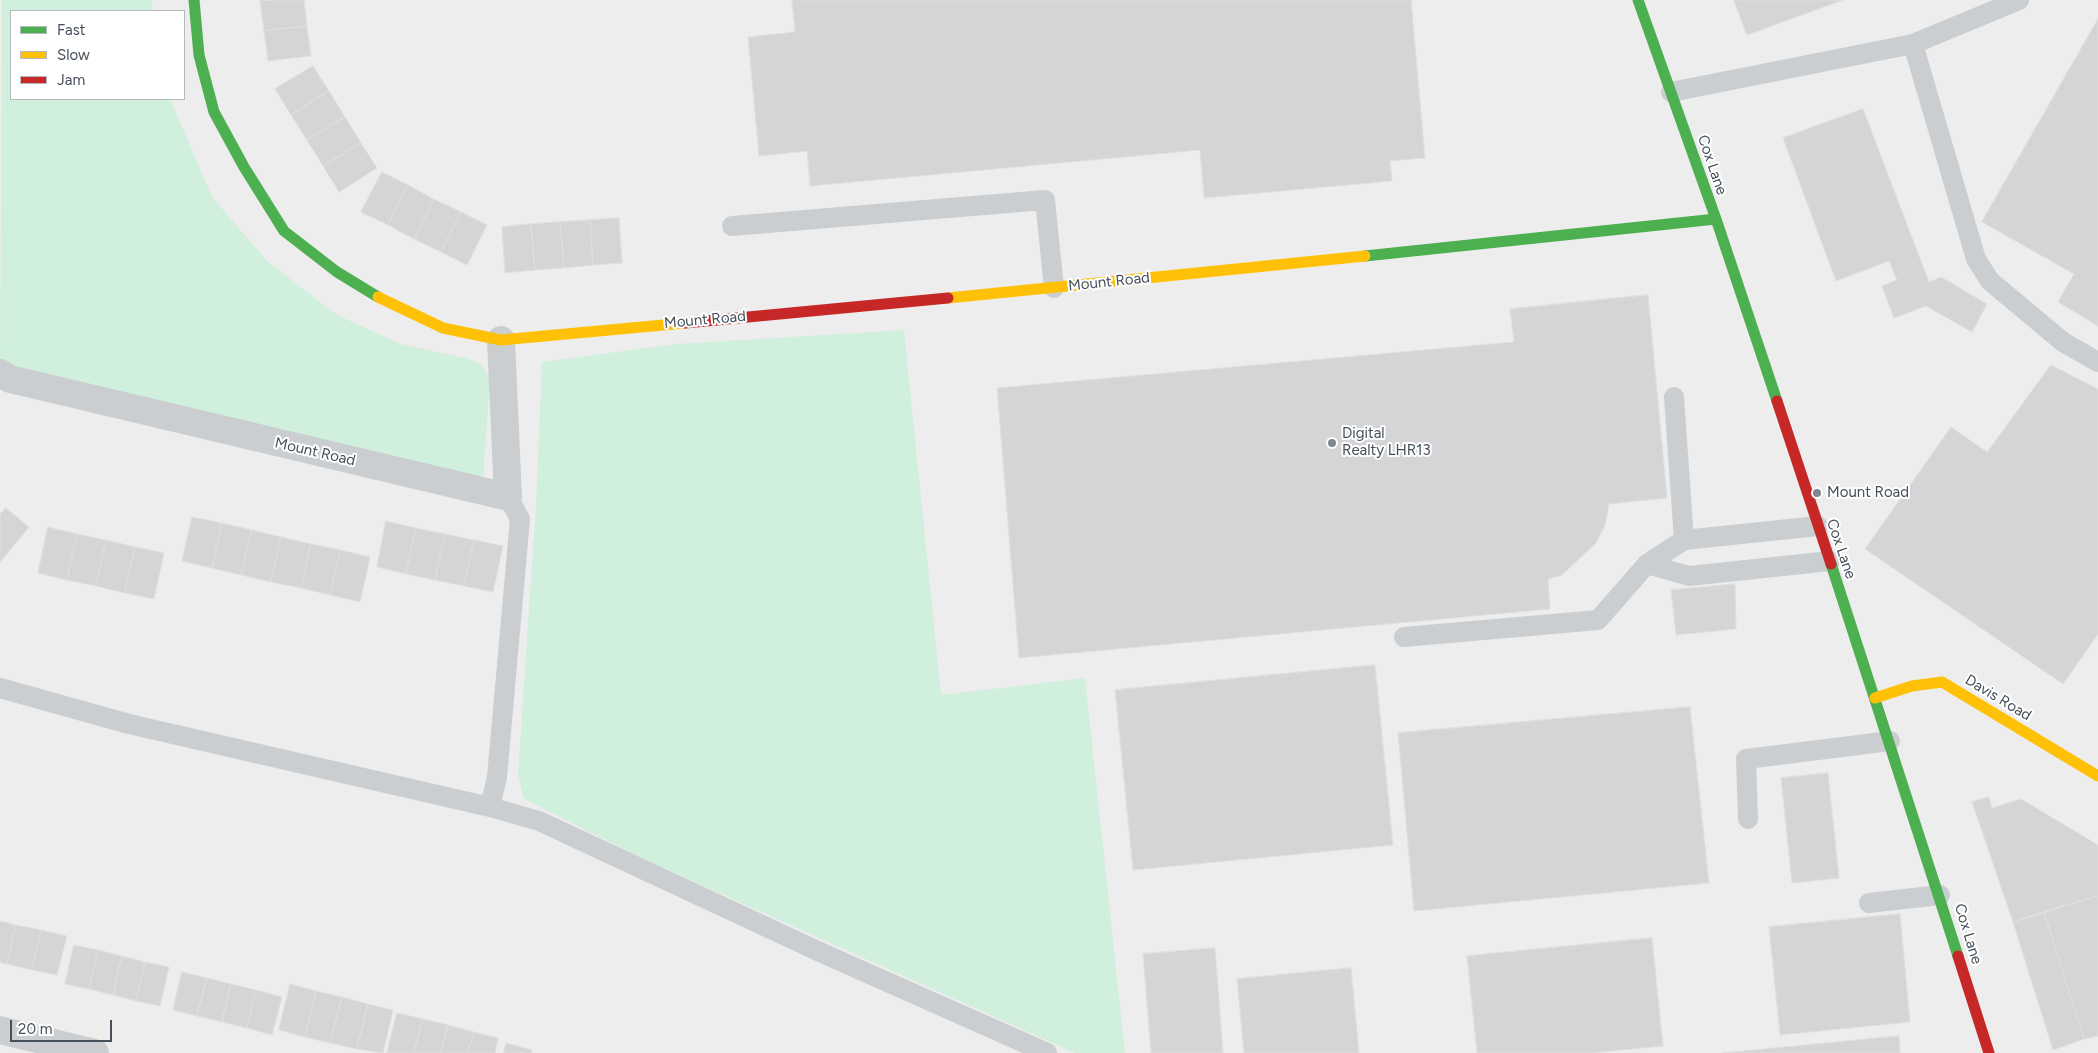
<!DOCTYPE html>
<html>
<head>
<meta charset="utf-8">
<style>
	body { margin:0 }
	#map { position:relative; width:2098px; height:1053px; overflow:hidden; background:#eeeded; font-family:Figtree,sans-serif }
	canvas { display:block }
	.legend { position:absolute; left:10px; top:10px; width:175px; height:90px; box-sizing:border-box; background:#fff; border:1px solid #b4b9bd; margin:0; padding:6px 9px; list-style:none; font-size:15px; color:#444f5a }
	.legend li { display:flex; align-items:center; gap:10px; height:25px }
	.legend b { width:25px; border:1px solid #b4b9bd }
	.scale { position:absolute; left:10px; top:1020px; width:102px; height:22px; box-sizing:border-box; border:2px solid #444f5a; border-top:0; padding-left:6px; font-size:15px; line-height:18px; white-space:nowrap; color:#444f5a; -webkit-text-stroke:4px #fff; paint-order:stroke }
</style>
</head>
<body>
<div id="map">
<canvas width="2098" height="1053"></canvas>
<ul class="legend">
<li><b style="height:6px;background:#4caf50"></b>Fast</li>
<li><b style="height:6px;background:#ffc107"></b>Slow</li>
<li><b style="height:6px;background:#c62828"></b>Jam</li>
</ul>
<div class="scale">20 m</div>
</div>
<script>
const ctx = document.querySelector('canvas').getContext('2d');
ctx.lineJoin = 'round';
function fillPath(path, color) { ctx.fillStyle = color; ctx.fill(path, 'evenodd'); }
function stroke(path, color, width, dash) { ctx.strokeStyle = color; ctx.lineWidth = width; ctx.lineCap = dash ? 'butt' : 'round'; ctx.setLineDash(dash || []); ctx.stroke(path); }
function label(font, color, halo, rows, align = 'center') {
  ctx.font = font + ' Figtree,sans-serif'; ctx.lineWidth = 4; ctx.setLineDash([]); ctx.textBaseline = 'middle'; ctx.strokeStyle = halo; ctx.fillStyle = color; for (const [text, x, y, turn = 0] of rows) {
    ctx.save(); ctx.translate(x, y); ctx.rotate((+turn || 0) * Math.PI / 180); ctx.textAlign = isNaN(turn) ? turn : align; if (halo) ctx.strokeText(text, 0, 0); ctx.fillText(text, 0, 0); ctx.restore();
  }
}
fillPath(new Path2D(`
	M2 0H152L153 11H11V99H170L212 197 267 261 337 315 400 344 466 358 481 364 490 380 482 493 0 366Z
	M904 330 941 695 1085 678 1125 1053H1075L639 857 524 799 518 775 536 504 542 362 676 344Z`), '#d0efdc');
const building = new Path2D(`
	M272 0H304L307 26 264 31 260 1Z
	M792 0H1411L1425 158 1390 161 1392 181 1204 198 1200 150 810 186 807 151 759 156 748 37 795 32Z
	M1734 0H1843L1747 35Z
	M2098 19V326L2058 302 2074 274 1982 222Z
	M307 26 311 56 268 61 264 31Z
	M313 66 329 91 291 115 275 89Z
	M329 91 345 117 307 140 291 115Z
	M1863 109 1929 282 1941 277 1987 304 1972 332 1926 306 1894 318 1882 286 1897 280 1889 261 1836 281 1783 138Z
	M345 117 361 143 323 166 307 140Z
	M361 143 377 168 339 192 323 166Z
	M382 172 408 185 388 225 361 212Z
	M408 185 434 199 414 239 388 225Z
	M434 199 461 212 441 252 414 239Z
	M461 212 487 225 467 265 441 252Z
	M619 218 622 263 593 265 590 220Z
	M590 220 593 265 564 268 560 222Z
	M560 222 564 268 535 270 531 224Z
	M531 224 535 270 505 273 502 227Z
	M1648 295 1667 498 1609 504 1605 525 1596 543 1562 575 1548 579 1550 609 1019 658 997 388 1514 342 1510 309Z
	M2051 365 2098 389V634L2063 684 1865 549 1951 427 1987 452Z
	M6 508 29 527 0 562V514Z
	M192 517 222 523 212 568 182 561Z
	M386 521 416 528 406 574 377 567Z
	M222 523 252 530 241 575 212 568Z
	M48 527 77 534 67 580 38 573Z
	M416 528 445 534 435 580 406 574Z
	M252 530 281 537 271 582 241 575Z
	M77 534 106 540 96 586 67 580Z
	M445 534 474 540 464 586 435 580Z
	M281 537 311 544 301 588 271 582Z
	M106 540 135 547 125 593 96 586Z
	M474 540 503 546 493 592 464 586Z
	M311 544 341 550 330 595 301 588Z
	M135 547 164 553 154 599 125 593Z
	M341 550 370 557 360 602 330 595Z
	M1735 584 1736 629 1676 635 1671 590Z
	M1375 665 1393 845 1133 870 1115 690Z
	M1690 707 1709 883 1414 911 1398 733Z
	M1828 773 1839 878 1792 883 1781 778Z
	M1989 797 1992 808 2021 799 2098 845V896L2013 922 1972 802Z
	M2098 896V1036L2084 1039 2044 912Z
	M2044 912 2084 1039 2053 1050 2013 922Z
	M1900 914 1910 1022 1780 1035 1769 927Z
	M0 921 16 925 7 964 0 962Z
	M16 925 41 930 32 970 7 964Z
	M41 930 67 936 57 975 32 970Z
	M1652 938 1663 1046 1590 1053H1477L1467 956Z
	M74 945 98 950 89 989 65 984Z
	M1215 948 1223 1053H1151L1143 954Z
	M98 950 122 956 113 995 89 989Z
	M122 956 145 962 136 1001 113 995Z
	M145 962 169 967 160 1006 136 1001Z
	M1351 968 1359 1053H1244L1237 979Z
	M182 972 207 978 197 1016 173 1010Z
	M207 978 231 984 222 1022 197 1016Z
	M231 984 256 990 247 1028 222 1022Z
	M290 984 316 991 305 1037 279 1030Z
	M256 990 282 997 272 1035 247 1028Z
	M316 991 342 997 330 1043 305 1037Z
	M342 997 368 1004 357 1049 330 1043Z
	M368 1004 393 1010 383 1053 357 1049Z
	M397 1013 423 1019 414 1053H387Z
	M423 1019 448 1025 441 1053H414Z
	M448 1025 474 1032 468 1053H441Z
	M474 1032 498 1038 495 1053H468Z
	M1899 1036 1900 1053H1723Z
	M506 1043 532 1050 531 1053H504Z`);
fillPath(building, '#d5d5d7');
stroke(building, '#dfdfe0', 1);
stroke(new Path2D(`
	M1913 44 1976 259 1990 281 2063 342 2098 362
	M1671 92 1913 44 2019 0
	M732 226 1045 200 1054 288
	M1674 397 1684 540
	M1818 526 1684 540 1647 564 1689 576 1830 561
	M1404 637 1598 620 1647 564
	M0 688 129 724 490 807 539 821 822 953 1047 1053
	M490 807 497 777 520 519 508 497
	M1748 819 1746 759 1890 741
	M1869 903 1940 895`), '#cbced1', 20);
stroke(new Path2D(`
	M0 373 10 379 508 497 501 340
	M0 1030 95 1053`), '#cbced1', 28);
stroke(new Path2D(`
	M194 0 199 55 214 112 244 167 284 231 337 272 378 297
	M1638 0 1716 219 1777 401
	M1365 256 1716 219
	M1831 564 1958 956`), '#4caf50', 11);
stroke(new Path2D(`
	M378 297 443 328 501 340 685 323
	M948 298 1365 256
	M1875 698 1912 686 1942 682 2098 776`), '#ffc107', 11);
stroke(new Path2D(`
	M685 323 948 298
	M1777 401 1831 564
	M1958 956 1989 1053`), '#c62828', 11);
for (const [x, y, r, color] of [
	[1332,443,5,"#80868d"],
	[1817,493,5,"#80868d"]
]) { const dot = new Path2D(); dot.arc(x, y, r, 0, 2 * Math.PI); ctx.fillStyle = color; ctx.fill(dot); stroke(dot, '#fff', 2); }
label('15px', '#444f5a', '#fff', [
	["Cox Lane",1712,165,71],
	["Mount Road",1109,282,-6],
	["Mount Road",705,320,-5],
	["Mount Road",315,452,13],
	["Cox Lane",1841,549,71],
	["Davis Road",1998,698,31],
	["Cox Lane",1968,934,73]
]);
label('15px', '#444f5a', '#fff', [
	["Digital",1342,434],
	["Realty LHR13",1342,451],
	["Mount Road",1827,493]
], 'left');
</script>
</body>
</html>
